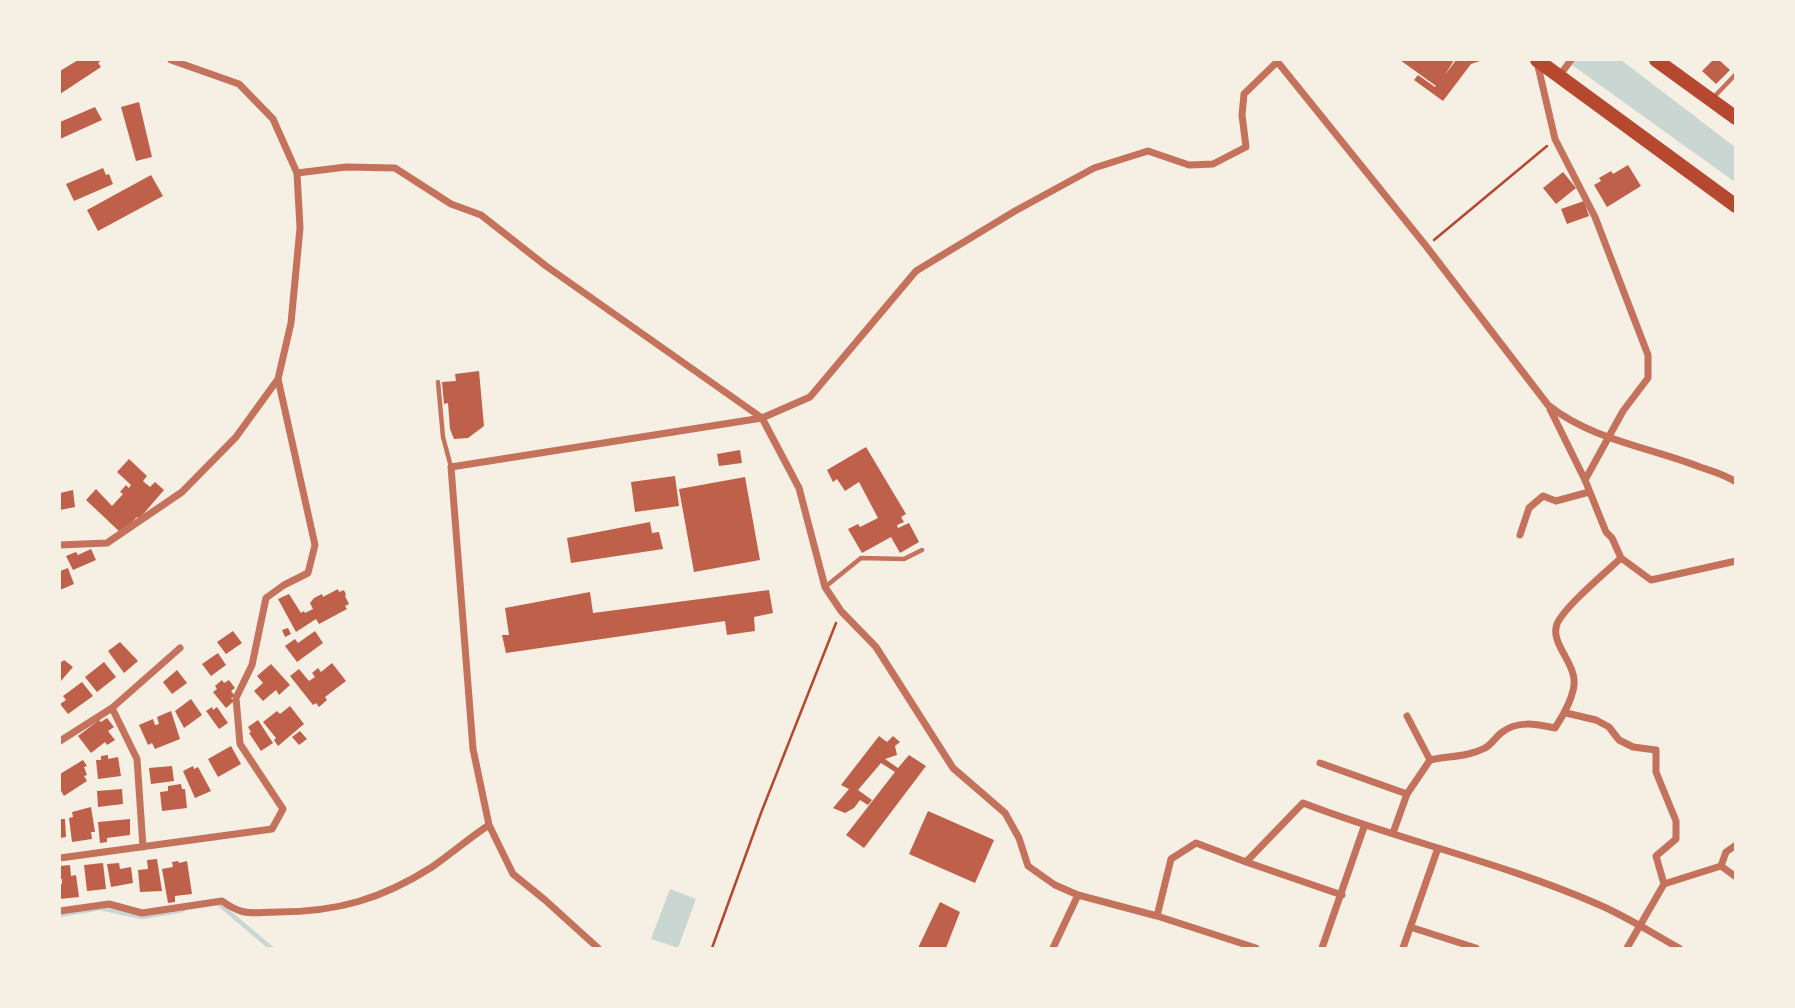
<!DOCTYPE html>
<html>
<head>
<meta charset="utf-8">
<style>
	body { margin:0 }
	#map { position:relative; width:1795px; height:1008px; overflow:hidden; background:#f6efe4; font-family:Quicksand,sans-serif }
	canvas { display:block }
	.frame { position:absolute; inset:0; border:61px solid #f6efe4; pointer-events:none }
</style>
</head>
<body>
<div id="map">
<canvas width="1795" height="1008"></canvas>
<div class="frame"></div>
</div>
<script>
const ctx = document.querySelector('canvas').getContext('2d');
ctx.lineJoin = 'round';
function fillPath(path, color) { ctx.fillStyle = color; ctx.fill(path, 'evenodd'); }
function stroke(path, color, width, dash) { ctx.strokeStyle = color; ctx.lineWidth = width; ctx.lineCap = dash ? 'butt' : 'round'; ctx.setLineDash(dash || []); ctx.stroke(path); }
fillPath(new Path2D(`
	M1565 60H1621L1735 147V182Z
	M670 889 696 899 678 948 651 939Z`), '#c9d6d2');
stroke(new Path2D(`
	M219 904 271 948
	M60 915 100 908 142 917 183 910`), '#c9d6d2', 4.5);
fillPath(new Path2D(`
	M78 60H102L98 63 101 67 60 94V71Z
	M1400 60H1454L1445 75 1456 60H1483L1471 64 1443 101 1414 80 1418 75 1435 87 1436 86Z
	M1713 60H1719L1730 70 1716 84 1702 71Z
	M139 102 152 157 136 161 121 107Z
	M95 107 102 120 60 139V122Z
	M1628 165 1641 186 1607 207 1594 185 1601 181 1599 178 1611 171 1613 174Z
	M103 168 106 175 109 174 113 184 74 201 66 184Z
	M1563 172 1576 188 1556 204 1543 188Z
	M151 175 163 196 98 231 87 210Z
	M1584 201 1589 216 1567 224 1561 209Z
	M479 371 484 426 468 438 454 439 450 429 448 403 444 404 442 382 456 381 455 374Z
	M866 447 906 514 901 517 904 522 897 525 898 528 909 523 919 542 900 553 891 537 862 553 848 529 858 524 860 527 878 518 859 482 845 491 837 479 833 482 827 470Z
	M740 450 742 463 719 466 717 454Z
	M129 459 147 476 143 481 150 487 155 482 164 490 139 519 137 517 121 533 86 500 96 489 112 506 123 494 120 492 126 485 129 488 131 485 117 472Z
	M675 476 679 506 635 512 631 482Z
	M745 477 760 560 694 572 679 489Z
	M73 490 75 507 60 510V493Z
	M650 522 652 533 659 532 663 549 571 563 567 538Z
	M91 549 96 560 73 570 66 556 76 552 78 555Z
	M68 568 74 584 60 590V571Z
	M338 589 339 592 344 590 346 595 345 596 349 604 345 606 347 609 319 624 316 619 296 632 278 599 289 594 301 613 304 611 305 613 313 609 310 603 314 598 322 594 323 597Z
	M769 590 773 613 754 617 755 631 727 635 725 621 506 653 502 635H509L505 608 590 592 593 613Z
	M288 628 291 634 285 637 282 630Z
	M233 631 242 643 226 654 217 642Z
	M315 631 323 643 297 662 285 646 295 639 298 643Z
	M120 642 138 661 124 673 108 651Z
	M218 653 226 665 211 676 202 664Z
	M60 660 62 662 64 660 73 667 60 682Z
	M104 662 116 677 97 692 85 677Z
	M332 663 346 681 325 697 327 700 319 707 316 703 313 705 290 676 299 669 309 681 315 677 312 673 318 668 321 672Z
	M271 664 290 685 279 695 276 690 263 701 254 691 263 683 257 676Z
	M177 670 187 683 172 694 163 682Z
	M222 680 224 683 229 680 235 688 231 691 235 696 231 698 234 701 226 708 213 692 217 689 215 686Z
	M82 682 93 696 68 714 60 704 66 700 63 696Z
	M191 699 202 715 184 728 175 711Z
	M290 706 304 724 278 746 274 740 276 738 263 722 277 711 280 714Z
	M212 707 213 710 217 707 228 723 219 729 206 711Z
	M171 711 180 739 155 749 152 743 148 745 139 725 153 719 155 725 159 724 157 717Z
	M107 718 114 727 108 731 115 740 107 745 105 742 91 753 78 736 99 720 101 722Z
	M258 720 273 743 261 751 249 733 251 732 248 727Z
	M300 731 307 739 299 745 292 737Z
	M879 736 887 742 893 736 900 742 895 746 897 755 885 759 898 768 909 755 926 766 864 848 846 835 895 772 881 763 858 790 872 800 868 805 860 800 854 808 845 813 833 808 849 789 841 785Z
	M231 746 241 764 218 777 208 759Z
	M108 755V759L118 757 121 776 98 779 96 760H101V756Z
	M83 760 87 766 84 767 87 775 84 776 87 781 64 796 60 789V774Z
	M172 766 174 781 151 784 149 768Z
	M193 766 194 769 198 767 211 791 195 798 183 771Z
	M181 784 182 789H185L187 808 162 811 160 792 168 791V786Z
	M122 789 123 804 98 807 97 791Z
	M91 807 95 832H91L92 839 72 842 69 818 73 817 72 812Z
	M928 811 994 840 975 883 909 854Z
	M60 819H65L66 837 60 838Z
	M130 819V835L107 838V842L100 843 98 822Z
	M157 859 162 891 140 892 138 870 148 869 147 860Z
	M178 861 179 863 187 861 192 894 175 896V902L168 903 162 869 173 867 172 862Z
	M103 863 106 889 87 891 84 865Z
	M119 863 120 869 131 867 133 883 111 887 107 864Z
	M70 865 71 876 76 875 79 897 60 899V884H62V879H60V866Z
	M940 902 960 912 946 948H918Z`), '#bf614a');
stroke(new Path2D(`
	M1434 240 1547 146
	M712 948 761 813 836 623`), '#b5482f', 2.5);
stroke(new Path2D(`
	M1712 99 1736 74
	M438 382 443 437 451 467
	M825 587 861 558 904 559 922 550`), '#c5725c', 4.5);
stroke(new Path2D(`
	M1276 60 1426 246 1548 405C1592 440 1649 447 1700 467 1712 471 1726 475 1736 482
	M1537 62 1555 139 1595 217 1648 355V378L1623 411 1585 480
	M1560 75 1571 60
	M297 173 346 167 395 168 451 204 481 215 546 266 762 418 799 488 825 587 841 611 876 647 953 768 1005 813 1019 838 1028 866 1055 885 1078 895
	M1550 409 1585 480 1606 532 1612 538 1621 558 1651 580 1736 561
	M1520 535 1529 508 1543 496 1556 501 1589 492
	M60 545 107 543 182 492 236 437 278 379 291 323 300 228 297 173 273 119 239 84 171 60
	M112 708 137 759 143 847
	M1566 713 1596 720 1609 727 1619 740 1633 747 1656 750V772L1676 821V839L1656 856 1664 884
	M1407 716 1430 760
	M60 741 112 708 180 648
	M1320 763 1407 794
	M1393 833 1407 794 1430 760C1448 756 1468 757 1485 748 1491 745 1495 738 1501 733 1517 720 1536 724 1555 728 1563 716 1576 693 1574 679 1573 661 1550 642 1557 624 1564 607 1606 572 1621 558
	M60 858 272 829 283 809 240 744 236 698 252 665 266 598 284 585 308 573 315 545 278 379
	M1246 862 1342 895
	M1721 866 1726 852 1736 845
	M60 911 109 904 142 913 222 901C244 917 252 912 278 912 337 912 382 899 432 867 451 854 469 838 489 825
	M1157 916 1171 859 1196 843 1246 862 1303 803C1399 840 1500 862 1595 903 1624 915 1652 933 1679 948
	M1410 927 1476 948
	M598 948 545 900 513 874 489 825 473 749 451 467 762 418 810 397 916 271 1015 211 1094 168 1148 151 1189 165 1213 164 1246 147 1242 115 1244 94 1277 62
	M1053 948 1078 895 1157 916 1256 948
	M1322 948 1364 827
	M1403 948 1438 848
	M1627 948 1664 884 1721 866 1736 877`), '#c5725c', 7);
stroke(new Path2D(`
	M1537 60 1736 206
	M1656 60 1736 118`), '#b5482f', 14);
</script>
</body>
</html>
